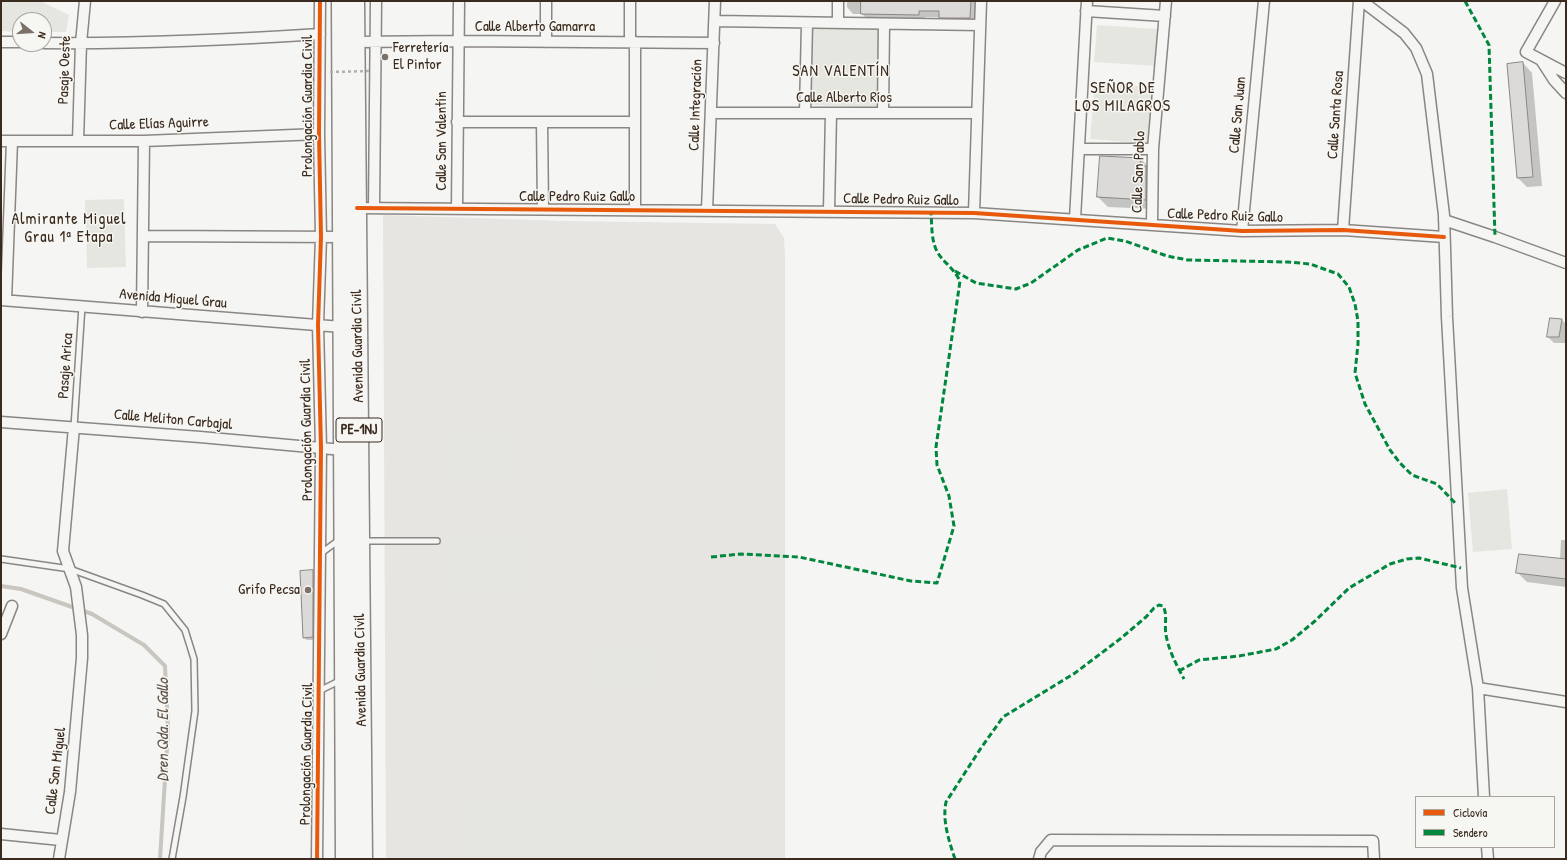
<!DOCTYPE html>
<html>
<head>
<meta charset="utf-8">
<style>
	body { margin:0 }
	#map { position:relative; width:1567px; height:860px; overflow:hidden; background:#f5f5f3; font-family:"Patrick Hand",sans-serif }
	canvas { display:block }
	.frame { position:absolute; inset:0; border:2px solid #3b2a1e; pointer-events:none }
	.legend { position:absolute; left:1415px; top:796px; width:140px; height:52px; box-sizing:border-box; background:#f6f6f2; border:1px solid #aba49d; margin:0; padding:5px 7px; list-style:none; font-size:12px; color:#3b2a1e }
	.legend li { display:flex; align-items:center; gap:8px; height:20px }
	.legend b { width:20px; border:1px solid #aba49d }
	.north { position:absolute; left:12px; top:12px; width:40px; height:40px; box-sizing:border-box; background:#f6f6f2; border:1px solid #aba49d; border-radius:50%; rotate:107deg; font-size:11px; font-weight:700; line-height:16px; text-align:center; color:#3b2a1e }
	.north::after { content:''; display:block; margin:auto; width:14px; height:18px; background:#7c7169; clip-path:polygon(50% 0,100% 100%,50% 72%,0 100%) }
</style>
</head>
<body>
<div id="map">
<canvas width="1567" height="860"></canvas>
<div class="frame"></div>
<ul class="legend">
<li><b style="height:5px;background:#e8590c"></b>Ciclovía</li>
<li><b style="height:5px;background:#00873e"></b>Sendero</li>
</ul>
<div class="north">N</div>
</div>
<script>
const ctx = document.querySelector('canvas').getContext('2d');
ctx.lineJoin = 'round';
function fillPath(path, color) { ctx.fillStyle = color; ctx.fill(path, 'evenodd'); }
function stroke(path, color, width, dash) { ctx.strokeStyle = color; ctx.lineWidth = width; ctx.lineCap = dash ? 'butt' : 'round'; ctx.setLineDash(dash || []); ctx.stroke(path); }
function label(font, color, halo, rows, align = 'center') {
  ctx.font = font + ' "Patrick Hand",sans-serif'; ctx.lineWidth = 3; ctx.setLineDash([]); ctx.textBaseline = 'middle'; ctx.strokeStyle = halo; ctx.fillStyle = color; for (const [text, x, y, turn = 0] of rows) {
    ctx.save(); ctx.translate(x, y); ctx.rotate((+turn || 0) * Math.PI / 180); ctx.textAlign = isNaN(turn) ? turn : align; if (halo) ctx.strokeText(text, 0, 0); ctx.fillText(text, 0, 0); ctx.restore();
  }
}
fillPath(new Path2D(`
	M383 215 566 221 775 224 784 238 785 256V859H386Z`), '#e7e5e2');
fillPath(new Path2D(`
	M1 1H40L69 15 66 32H44V20H20V32L1 31Z
	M1097 25 1158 29 1156 66 1094 62Z
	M812 28 879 29V108L812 105Z
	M1095 82 1155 88 1150 144 1090 139Z
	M124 199 126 267 87 268 85 200Z
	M511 433V478L446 479V434Z
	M1507 489 1512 549 1473 552 1468 493Z
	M534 538 535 593 446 594 445 539Z
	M659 646 660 685H590V647Z
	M637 803V859H459V804Z`), '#e6e6e1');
fillPath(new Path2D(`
	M847 1H977L976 24H946L940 17H925V21L868 20 862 14H853L847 7Z
	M1523 63 1532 73 1542 186 1527 187 1518 178Z
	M1141 159 1150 168 1155 209 1108 207 1098 197Z
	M1562 320 1566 324 1565 343H1554L1548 337Z
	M1561 540H1566V587L1527 582 1517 572 1560 560Z
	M313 571 316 574 315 640H307L304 638Z`), '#0003');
stroke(new Path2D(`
	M1 586 21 589 92 614 144 645 165 666 168 731 160 859`), '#c9c5bf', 4);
const building = new Path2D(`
	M861 1H971L970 18H939V11H919V15L861 14Z
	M1523 62 1533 177 1517 178 1507 64Z
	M1100 156 1141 158 1140 166H1146V200L1097 197Z
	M1550 318 1562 319 1559 337H1547Z
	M1519 554 1566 559V579L1516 573Z
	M313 570V637L303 638 300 571Z`);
fillPath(building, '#dbdad8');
stroke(building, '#8a8683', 1);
const lane = new Path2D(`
	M74 427 82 306
	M363 541H437
	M320 554 339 540
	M1 559 70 569 142 595 164 604 185 630 194 659 195 711 183 797 172 859
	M319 691 341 680`);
const street = new Path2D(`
	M630 1V42
	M1362 1 1404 33 1416 48 1427 74 1444 215 1447 317 1462 588 1478 688 1484 797
	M1555 1 1526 52 1566 73
	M1086 11 1165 16
	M715 21 980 25
	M838 23V1
	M1 42H20
	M356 42 458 41 714 43
	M546 42V1
	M44 43C136 44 228 40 320 34
	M1541 60 1554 80 1566 93
	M711 113H977
	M805 113 807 23
	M883 113 884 24
	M457 122H634
	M542 122 543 209
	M1 141H144L319 134
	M78 141 81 43 85 1
	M1080 149H1153
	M357 208 974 213 1242 231 1343 230 1444 237
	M374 208 376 1
	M457 209 459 1
	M635 210V42
	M707 210 715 1
	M829 211 831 113
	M974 213 981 1
	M1075 219 1087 1
	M1444 220 1495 237 1566 263
	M1152 225 1153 149 1166 1
	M1343 230 1359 1
	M1242 231 1264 1
	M143 236 342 237
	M1 300 342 327
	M6 300 12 141
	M142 312 144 141
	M1 422 200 437 343 450
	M1 634 12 606
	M1478 688 1566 702
	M1 834 61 840
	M1487 847 1488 859
	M59 859 70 792 82 658V635L76 587 63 551 74 427
	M317 859 321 448 318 325 321 237 319 134 320 1
	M1039 859 1041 852 1051 840 1373 841 1374 859`);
const highway = new Path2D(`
	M341 1 345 859
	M355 1 363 859`);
stroke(lane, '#8a8683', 8);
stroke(street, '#8a8683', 13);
stroke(highway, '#8a8683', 21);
stroke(lane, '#f5f5f3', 5);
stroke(street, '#f5f5f3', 10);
stroke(highway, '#f5f5f3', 18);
stroke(new Path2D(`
	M330 72 371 71`), '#b2b0ae', 2.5, [3, 3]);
stroke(new Path2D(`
	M1465 1 1489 45 1495 237
	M955 271 976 283 1016 289 1031 283 1078 250 1107 238 1125 241 1167 256 1188 260 1288 262 1310 264 1338 274 1349 287 1355 304 1358 321V344L1355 373 1365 404 1390 450 1400 463 1412 475 1437 484 1457 505
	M711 557 741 554 799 557 911 581 937 583 954 526 949 496 937 465 936 447 960 281C953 267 944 263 938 253 931 242 932 226 931 212
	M1179 671 1199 660 1239 656 1276 649 1292 640 1315 621 1349 588 1390 564 1407 559 1419 558 1461 568
	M955 859C949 841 942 820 946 802L981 748 1003 717 1075 673 1120 639 1146 617 1154 608 1159 605 1163 606C1168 615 1164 625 1166 635 1169 651 1176 664 1184 679`), '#00873e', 3, [6, 3]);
stroke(new Path2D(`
	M357 208 974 213 1242 231 1343 230 1444 237
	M317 859 321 448 318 325 321 237 319 134 320 1`), '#e8590c', 4);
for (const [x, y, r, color] of [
	[385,57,4,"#7c7169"],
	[308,590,4,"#7c7169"]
]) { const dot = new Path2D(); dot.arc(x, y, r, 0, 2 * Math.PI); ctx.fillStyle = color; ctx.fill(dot); stroke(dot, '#f6f6f2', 1.5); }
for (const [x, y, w] of [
	[359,430,46]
]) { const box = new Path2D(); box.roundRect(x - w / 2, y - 12, w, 24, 3); ctx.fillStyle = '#f6f6f2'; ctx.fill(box); stroke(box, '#3b2a1e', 1); }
label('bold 14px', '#3b2a1e', null, [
	["PE-1NJ",359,430]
]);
label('15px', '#3b2a1e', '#f6f6f2', [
	["Calle Alberto Gamarra",535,27],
	["Pasaje Oeste",65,70,-88],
	["Calle Alberto Ríos",844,98],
	["Calle Integración",696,105,-88],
	["Prolongación Guardia Civil",308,106,-90],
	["Calle San Juan",1238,115,-85],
	["Calle Santa Rosa",1336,115,-86],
	["Calle Elías Aguirre",159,124,-2],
	["Calle San Valentín",442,141,-90],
	["Calle San Pablo",1139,172,-88],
	["Calle Pedro Ruiz Gallo",577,197],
	["Calle Pedro Ruiz Gallo",901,200,1],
	["Calle Pedro Ruiz Gallo",1225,216,2],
	["Avenida Miguel Grau",173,299,5],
	["Avenida Guardia Civil",358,346,-91],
	["Pasaje Arica",66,366,-86],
	["Calle Meliton Carbajal",173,420,5],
	["Prolongación Guardia Civil",307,430,-91],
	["Avenida Guardia Civil",361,670,-91],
	["Prolongación Guardia Civil",307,754,-89],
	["Calle San Miguel",56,771,-83]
]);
label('15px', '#3b2a1e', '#f6f6f2', [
	["Ferretería",393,48],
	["El Pintor",393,65],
	["Grifo Pecsa",300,590,"right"]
], 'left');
ctx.letterSpacing = '1px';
label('16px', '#3b2a1e', '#f6f6f2', [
	["SAN VALENTÍN",841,72],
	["SEÑOR DE",1123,89],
	["LOS MILAGROS",1123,107],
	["Almirante Miguel",69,220],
	["Grau 1ª Etapa",69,238]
]);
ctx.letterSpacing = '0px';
label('italic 16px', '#605248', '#f6f6f2', [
	["Dren Qda. El Gallo",164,730,-90]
]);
</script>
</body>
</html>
